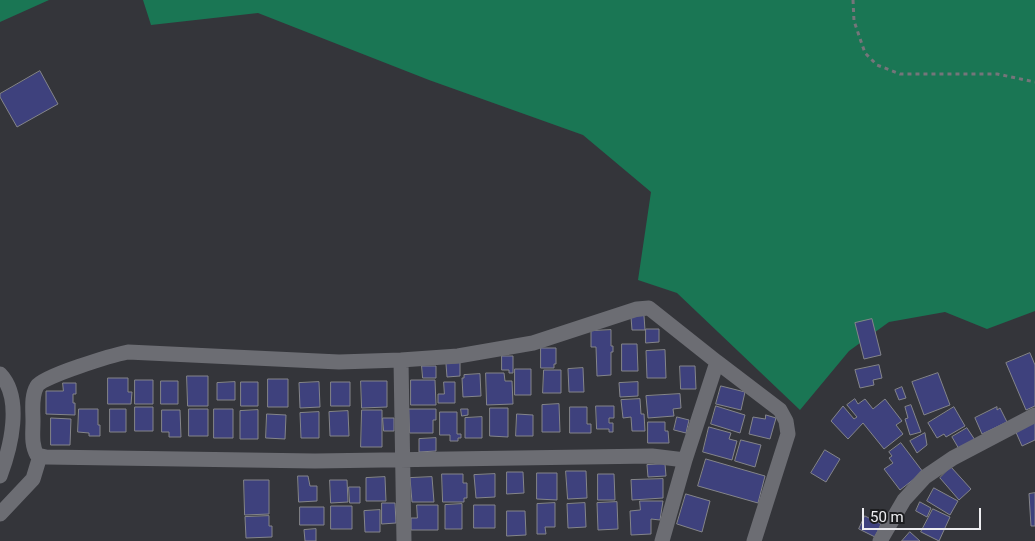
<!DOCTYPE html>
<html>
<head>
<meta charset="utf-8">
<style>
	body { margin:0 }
	#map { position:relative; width:1035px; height:541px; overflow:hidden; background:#34353a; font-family:Roboto,sans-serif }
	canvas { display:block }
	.scale { position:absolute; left:862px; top:508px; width:119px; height:22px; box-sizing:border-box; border:2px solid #eeeef1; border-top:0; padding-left:6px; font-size:15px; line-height:18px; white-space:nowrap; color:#eeeef1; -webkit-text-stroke:4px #1c1d1f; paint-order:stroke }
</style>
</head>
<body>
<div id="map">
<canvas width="1035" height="541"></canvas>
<div class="scale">50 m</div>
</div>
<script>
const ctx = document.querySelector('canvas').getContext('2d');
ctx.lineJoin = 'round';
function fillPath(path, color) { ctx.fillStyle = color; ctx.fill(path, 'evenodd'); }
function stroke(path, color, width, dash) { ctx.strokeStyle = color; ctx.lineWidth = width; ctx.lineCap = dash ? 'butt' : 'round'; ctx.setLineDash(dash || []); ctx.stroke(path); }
fillPath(new Path2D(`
	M0 0H49L0 22Z
	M143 0H1035V311L987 329 945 312 889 322 849 351 800 410 677 293 638 280 651 192 583 135 429 80 258 13 151 25Z`), '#1a7654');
const building = new Path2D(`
	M40 71 58 104 17 127 0 97V94Z
	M644 316 645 330H632L631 317Z
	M872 319 881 355 864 359 855 323Z
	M646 329H659V342L646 343Z
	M611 330V346H613V352H611V375L597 376 596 347H591V331Z
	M622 344H637L638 371H622Z
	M541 348H556V364H554V368H541Z
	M665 350 666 378H647L646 351Z
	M1030 353 1035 365V406L1026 410 1006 363Z
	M502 356H513V373H509V370H502Z
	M460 363V376L447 377 446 364Z
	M879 365 882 378 873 380 874 385 860 388 855 370Z
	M422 366H436V378H423Z
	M680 366H695L696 389H681Z
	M583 368 584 392H569L568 369Z
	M515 369H531V395H515Z
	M544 370H561V393H543Z
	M486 373H504L505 381H512L513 404 487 405Z
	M938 373 950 405 924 415 912 382Z
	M480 374 481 396 463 397 462 378H464V375Z
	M187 376H208V406H188Z
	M108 378H128V392H132L131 404H108Z
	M268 379H288V407H268Z
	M135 380H153V404H135Z
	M411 380H435L436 405H411Z
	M161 381H178V404H161Z
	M361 381H387V407L362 408Z
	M235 382V400H217V383Z
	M241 382H258V406H241Z
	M319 382 320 407 300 408 299 383Z
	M331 382H350V406H331Z
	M444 382H455V403H438V394H444Z
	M638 382V396L620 397 619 383Z
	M63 383H76V394H73V403H75V415L46 414V391H63Z
	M721 386 745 392 741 410 716 404Z
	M902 387 906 398 899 400 895 390Z
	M680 394 681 408 673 409 674 416 648 418 646 396Z
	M640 399 641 414H644L645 431H632L631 417 623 418 621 400Z
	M855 399 858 404 865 399 873 409 885 399 902 421 896 425 903 434 884 449 863 423 848 439 831 421 843 406 854 419 857 417 847 405Z
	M559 404 560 432H542V405Z
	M911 405 921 432 910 435 905 419 908 418 905 407Z
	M596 406H614V418H609V423H613V432H609V429H597Z
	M716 406 745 415 740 433 711 424Z
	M135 407H153V431H135Z
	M570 407H587V424H591V433H570Z
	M954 407 965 426 946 437 944 434 937 438 928 423Z
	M997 407V410L1000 408 1007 422 982 434 975 418Z
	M490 408H508V437L490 436Z
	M79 409H98V425H100V436H89V433L78 432Z
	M110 409H126V432H110Z
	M189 409H208V436H189Z
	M214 409H233V438H214Z
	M409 409H436V420H433V433H410Z
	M461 409H468V415L462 416Z
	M162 410H180L181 437H169V432H162Z
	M258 410V439H240V411Z
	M362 410H382V447H361Z
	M348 411 349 436H330L329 412Z
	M319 412V438H301L300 413Z
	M440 412H457V434H461V438H458V441H450V435H440Z
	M267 414 286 415 285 439 266 438Z
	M517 414 533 415V436H516Z
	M766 415 776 418 770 439 749 434 753 417 765 419Z
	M482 417V438H465V418Z
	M677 417 689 420 686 433 674 430Z
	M51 418 71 419 70 445H51Z
	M383 418H394V431H384Z
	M1035 421V440L1022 446 1015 430Z
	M648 422H665V431H668L669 443H648Z
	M709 427 731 433 729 439 737 441 732 460 703 452Z
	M967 428 975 440 959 449 952 437Z
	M925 433 927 445 917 453 910 441Z
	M436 438V451L419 452V439Z
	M741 440 761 445 755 467 735 461Z
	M901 443 923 472 900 490 884 469 893 463 889 458 892 456 889 452Z
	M825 450 840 459 826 482 811 473Z
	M706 459 765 476 758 503 698 486Z
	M665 464 666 476 648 477 647 465Z
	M951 467 971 489 959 500 940 478Z
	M566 471H586L587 498 568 499Z
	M507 472H523L524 493 507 494Z
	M537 473H557V500L537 499Z
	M442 474H463V483H467V498H464V502H443Z
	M495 474V497L476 498 474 475Z
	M598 474H614L615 500H598Z
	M298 476H308L310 486H317V501L299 502Z
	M385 477 386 501H366V478Z
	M432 477 434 502H412L410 478Z
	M663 479V498L632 500 631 480Z
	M244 480H269V514L245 515Z
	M330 480H347L348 502 331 503Z
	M349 487H360V503H350Z
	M934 488 958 501 950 515 927 501Z
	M1035 493V526H1031L1029 494Z
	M686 494 710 501 702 532 677 524Z
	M640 501H663L660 520 651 519V534L631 535 630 511 640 510Z
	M617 502 618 529 598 530 597 503Z
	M920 502 931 508 927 517 916 511Z
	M382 503H395L396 523 382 524Z
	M555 503V527H545L546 534H537V504Z
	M585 503 586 527 568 528 567 504Z
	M462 504V529H445V505Z
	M417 505H438V530H411V518H417Z
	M474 505H495V528H474Z
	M331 506H352V529H331Z
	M300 507H324V525H300Z
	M933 509 950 517 939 541 921 532Z
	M380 510V532H365L364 511Z
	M507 511H525L526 535 507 536Z
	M269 516V526H272V537L246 538 245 517Z
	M865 516 881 524 875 537 859 529Z
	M316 529V541H305L304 530Z
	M910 532 920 541H902Z`);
fillPath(building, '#3e417d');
stroke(building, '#84858a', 1);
stroke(new Path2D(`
	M853 0 854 21 865 53 877 65 900 74H997L1035 82`), '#75757a', 3, [4, 4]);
stroke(new Path2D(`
	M401 360 404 541
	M0 374C23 398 11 447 0 476
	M685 460 652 456 315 461 46 457 37 455C31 444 33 433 33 421 33 410 31 396 37 386 43 376 113 355 128 352L339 362 401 360 458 356 533 343 637 309 649 308 717 362
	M0 514 33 479 40 456
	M662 541 685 460 717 362 780 410 786 421 788 434 754 541
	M880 541 904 500 925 477 953 458 1035 415`), '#6c6d73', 15);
</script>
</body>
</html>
